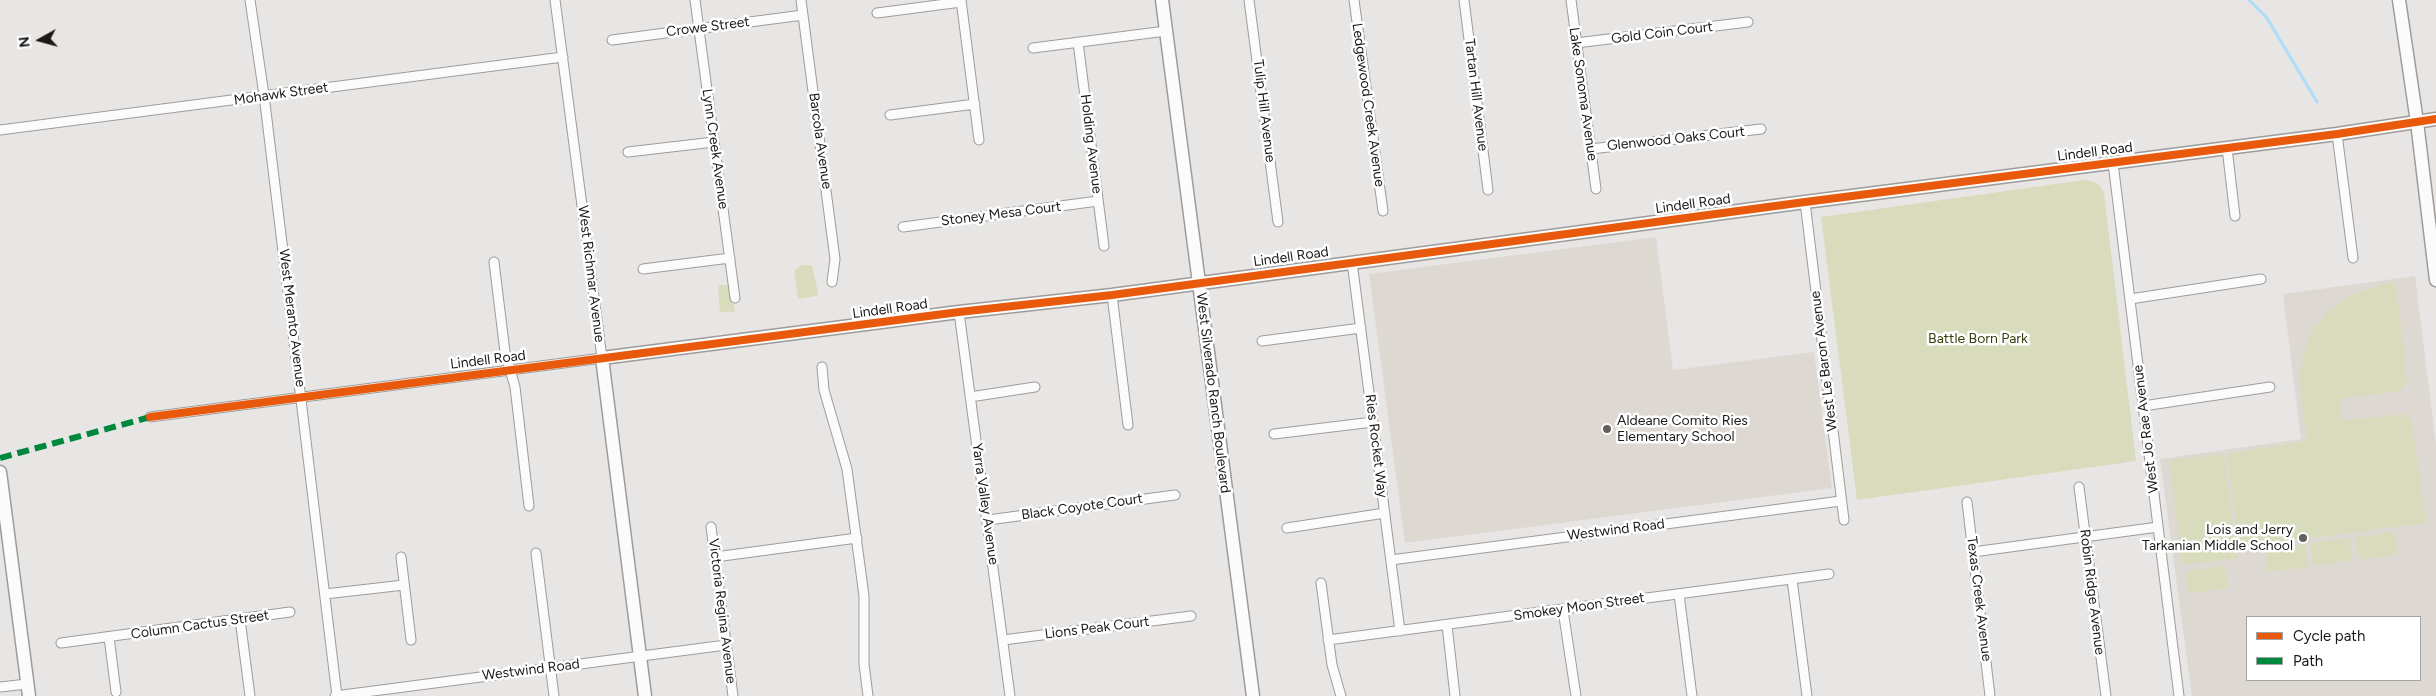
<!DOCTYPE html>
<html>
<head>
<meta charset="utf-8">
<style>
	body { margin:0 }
	#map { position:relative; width:2436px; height:696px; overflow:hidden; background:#e8e6e4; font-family:Figtree,sans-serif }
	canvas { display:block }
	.legend { position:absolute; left:2246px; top:616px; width:175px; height:65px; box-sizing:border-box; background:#fff; border:1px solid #a3a3a3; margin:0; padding:6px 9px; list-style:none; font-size:15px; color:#1a1918 }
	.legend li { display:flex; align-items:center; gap:10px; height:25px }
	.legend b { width:25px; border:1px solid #a3a3a3 }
	.north { position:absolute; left:15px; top:15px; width:50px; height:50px; -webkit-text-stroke:4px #fff; paint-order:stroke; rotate:263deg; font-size:14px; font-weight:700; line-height:20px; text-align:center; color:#1a1918 }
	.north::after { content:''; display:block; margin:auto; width:18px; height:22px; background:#1a1918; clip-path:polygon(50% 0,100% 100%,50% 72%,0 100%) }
</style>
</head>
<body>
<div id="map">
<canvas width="2436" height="696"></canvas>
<ul class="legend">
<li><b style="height:6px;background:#e8590c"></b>Cycle path</li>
<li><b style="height:6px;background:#00873e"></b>Path</li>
</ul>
<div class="north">N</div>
</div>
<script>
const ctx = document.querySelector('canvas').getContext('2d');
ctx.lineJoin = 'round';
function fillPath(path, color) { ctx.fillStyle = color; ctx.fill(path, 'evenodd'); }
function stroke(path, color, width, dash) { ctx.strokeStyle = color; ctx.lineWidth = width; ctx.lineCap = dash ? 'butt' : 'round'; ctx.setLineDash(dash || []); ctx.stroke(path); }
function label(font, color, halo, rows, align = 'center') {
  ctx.font = font + ' Figtree,sans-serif'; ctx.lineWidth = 5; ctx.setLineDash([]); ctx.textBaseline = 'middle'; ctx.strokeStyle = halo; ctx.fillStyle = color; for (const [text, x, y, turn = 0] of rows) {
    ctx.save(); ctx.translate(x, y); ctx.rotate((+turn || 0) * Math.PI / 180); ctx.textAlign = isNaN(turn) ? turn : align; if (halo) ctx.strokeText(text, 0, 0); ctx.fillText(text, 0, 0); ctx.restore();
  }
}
fillPath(new Path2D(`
	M1656 237 1673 370 1814 352 1832 488 1405 543 1369 274Z
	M2415 276 2436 445V696H2192L2160 459 2301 439 2283 294ZM2247 617H2420V680H2247Z`), '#ded8d3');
fillPath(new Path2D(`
	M2084 180C2095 181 2099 183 2104 193L2136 461 1857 500 1821 217Z
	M802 265H812L818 293 817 296 798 299 794 271Z
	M2396 282 2407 381 2401 391 2340 399 2342 421 2404 414 2412 420 2426 523 2239 547 2227 454 2307 441C2305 417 2298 392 2301 368 2308 314 2347 291 2396 282Z
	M718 285H731L735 312H720Z
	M2224 454 2237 559 2182 565 2169 460Z
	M2395 532 2398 554 2359 560 2356 537Z
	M2349 538 2352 560 2313 566 2310 543Z
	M2305 544 2308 567 2268 572 2265 550Z
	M2225 566 2228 588 2189 593 2186 571Z`), '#d8dcbd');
stroke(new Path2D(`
	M2249 0 2267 18 2317 102`), '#acdcf7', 3);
const street = new Path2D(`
	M250 0 264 95 337 696
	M695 0 735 298
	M801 0 835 259 832 282
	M961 0 979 140
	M1249 0 1278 222
	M1354 0 1383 211
	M1464 0 1488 190
	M1571 0 1596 189
	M877 13 961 2
	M612 40 803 15
	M1078 42 1104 246
	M1576 43 1748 22
	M1033 48 1166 31
	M890 115 975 104
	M0 130 563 57
	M2337 134 2353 258
	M2227 148 2235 216
	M1591 149 1761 129
	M628 152 714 142
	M2113 163 2179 696
	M1805 202 1844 520
	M903 227 1098 201
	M494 262 505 352 515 387 529 506
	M1352 262 1400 631
	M643 269 730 258
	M1112 295 1128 425
	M2130 299 2261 279
	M959 312 1010 696
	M1262 341 1361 328
	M822 367 824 390 847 469 864 596V664L868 696
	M970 397 1035 387
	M2143 406 2270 387
	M150 417 602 358 555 0
	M1274 434 1373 422
	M2079 487 2106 696
	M1967 502 1990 696
	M988 520 1175 495
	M711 527 733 696
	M1287 528 1385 513
	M1973 552 2158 527
	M536 553 554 696
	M401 557 411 640
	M715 557 857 538
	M1391 560 1841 501
	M1792 579 1807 696
	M1321 583 1332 665 1341 696
	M325 594 404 585
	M1679 594 1692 696
	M1563 610 1576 696
	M240 619 250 696
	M1447 625 1455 696
	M109 637 116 692
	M1003 640 1191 616
	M1328 640 1829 574
	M61 643 290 612
	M0 687 27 684
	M335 696 726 645`);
const secondary = new Path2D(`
	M1162 0 1253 696
	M2399 0 2417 122 2436 280
	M0 472 29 696
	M645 696 602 358 959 312 1112 295 1805 202 2337 134 2436 119`);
stroke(street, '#9e9c9b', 11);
stroke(secondary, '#9e9c9b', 15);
stroke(street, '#fcfbfb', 9);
stroke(secondary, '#fcfbfb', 12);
stroke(new Path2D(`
	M0 458 150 417`), '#00873e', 6, [12, 6]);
stroke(new Path2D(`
	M150 417 959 312 1112 295 1805 202 2337 134 2436 119`), '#e8590c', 8);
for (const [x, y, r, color] of [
	[1607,429,5,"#62615f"],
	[2303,538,5,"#62615f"]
]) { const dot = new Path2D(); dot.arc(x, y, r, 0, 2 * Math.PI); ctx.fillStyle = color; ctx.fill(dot); stroke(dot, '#fff', 2); }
label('14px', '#1a1918', '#fff', [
	["Crowe Street",708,27,-7],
	["Gold Coin Court",1662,33,-7],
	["Mohawk Street",281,94,-8],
	["Lake Sonoma Avenue",1583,94,82],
	["Tartan Hill Avenue",1476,95,83],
	["Ledgewood Creek Avenue",1368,105,82],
	["Tulip Hill Avenue",1264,111,83],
	["Glenwood Oaks Court",1676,139,-6],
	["Barcola Avenue",820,141,82],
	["Holding Avenue",1091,144,83],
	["Lynn Creek Avenue",715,149,82],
	["Lindell Road",2095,152,-7],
	["Lindell Road",1693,204,-8],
	["Stoney Mesa Court",1001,214,-7],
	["Lindell Road",1291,257,-8],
	["West Richmar Avenue",591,274,83],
	["Lindell Road",890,309,-8],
	["West Meranto Avenue",292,318,83],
	["Lindell Road",488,360,-7],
	["West Le Baron Avenue",1824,361,-97],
	["West Silverado Ranch Boulevard",1213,393,83],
	["West Jo Rae Avenue",2146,429,-97],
	["Ries Rocket Way",1376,446,83],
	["Yarra Valley Avenue",985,504,82],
	["Black Coyote Court",1082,507,-8],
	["Westwind Road",1616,530,-7],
	["Robin Ridge Avenue",2092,592,83],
	["Texas Creek Avenue",1979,599,83],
	["Smokey Moon Street",1579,607,-8],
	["Victoria Regina Avenue",722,611,83],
	["Column Cactus Street",200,625,-8],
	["Lions Peak Court",1097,628,-7],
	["Westwind Road",531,670,-7]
]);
label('14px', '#383f0b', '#fff', [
	["Battle Born Park",1978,339]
]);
label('14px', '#1a1918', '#fff', [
	["Aldeane Comito Ries",1617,421],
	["Elementary School",1617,437],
	["Lois and Jerry",2293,530,"right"],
	["Tarkanian Middle School",2293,546,"right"]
], 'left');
</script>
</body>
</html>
